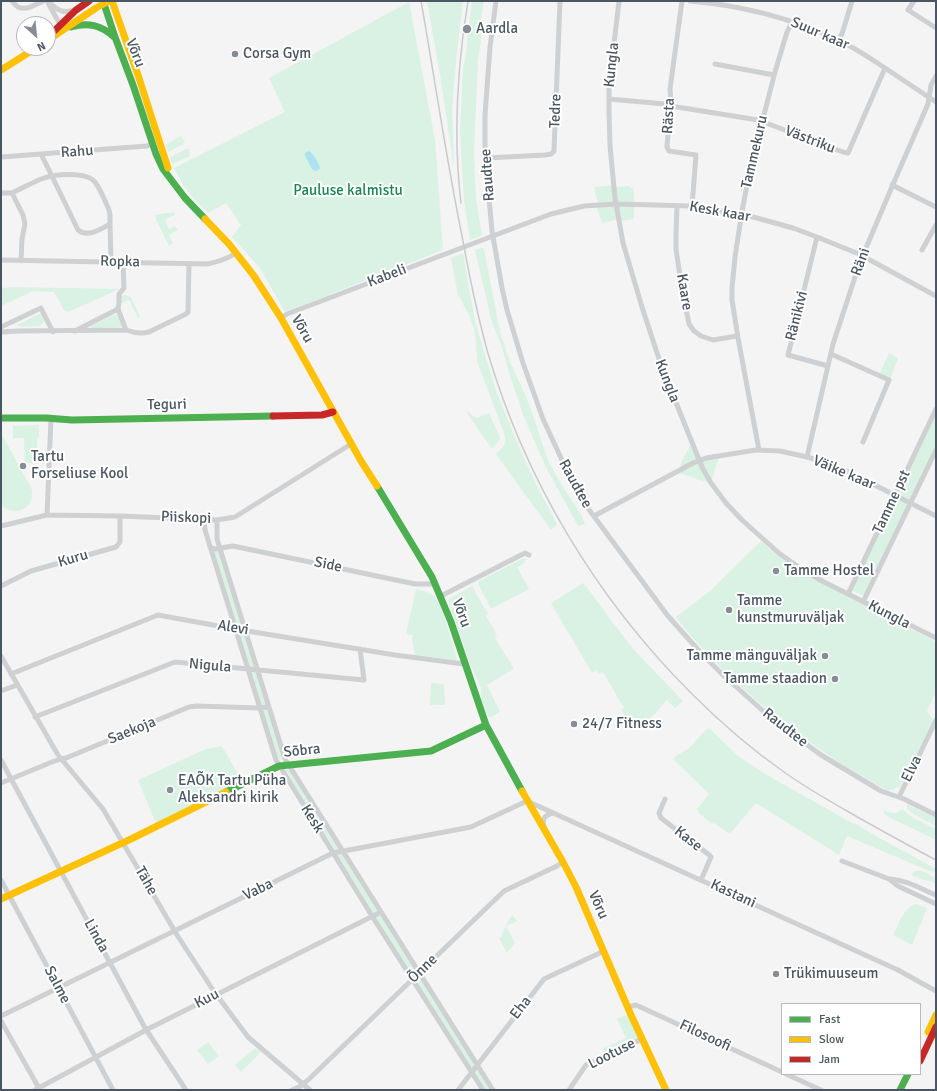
<!DOCTYPE html>
<html>
<head>
<meta charset="utf-8">
<style>
	body { margin:0 }
	#map { position:relative; width:937px; height:1091px; overflow:hidden; background:#f4f4f4; font-family:Signika,sans-serif }
	canvas { display:block }
	.frame { position:absolute; inset:0; border:2px solid #4a5661; pointer-events:none }
	.legend { position:absolute; left:781px; top:1003px; width:140px; height:72px; box-sizing:border-box; background:#fff; border:1px solid #b7bbc0; margin:0; padding:5px 7px; list-style:none; font-size:12px; color:#4a5661 }
	.legend li { display:flex; align-items:center; gap:8px; height:20px }
	.legend b { width:20px; border:1px solid #b7bbc0 }
	.north { position:absolute; left:16px; top:16px; width:40px; height:40px; box-sizing:border-box; background:#fff; border:1px solid #b7bbc0; border-radius:50%; rotate:153deg; font-size:11px; font-weight:700; line-height:16px; text-align:center; color:#4a5661 }
	.north::after { content:''; display:block; margin:auto; width:14px; height:18px; background:#868d94; clip-path:polygon(50% 0,100% 100%,50% 72%,0 100%) }
</style>
</head>
<body>
<div id="map">
<canvas width="937" height="1091"></canvas>
<div class="frame"></div>
<ul class="legend">
<li><b style="height:5px;background:#4caf50"></b>Fast</li>
<li><b style="height:5px;background:#ffc107"></b>Slow</li>
<li><b style="height:5px;background:#c62828"></b>Jam</li>
</ul>
<div class="north">N</div>
</div>
<script>
const ctx = document.querySelector('canvas').getContext('2d');
ctx.lineJoin = 'round';
function fillPath(path, color) { ctx.fillStyle = color; ctx.fill(path, 'evenodd'); }
function stroke(path, color, width, dash) { ctx.strokeStyle = color; ctx.lineWidth = width; ctx.lineCap = dash ? 'butt' : 'round'; ctx.setLineDash(dash || []); ctx.stroke(path); }
function label(font, color, halo, rows, align = 'center') {
  ctx.font = font + ' Signika,sans-serif'; ctx.lineWidth = 4; ctx.setLineDash([]); ctx.textBaseline = 'middle'; ctx.strokeStyle = halo; ctx.fillStyle = color; for (const [text, x, y, turn = 0] of rows) {
    ctx.save(); ctx.translate(x, y); ctx.rotate((+turn || 0) * Math.PI / 180); ctx.textAlign = isNaN(turn) ? turn : align; if (halo) ctx.strokeText(text, 0, 0); ctx.fillText(text, 0, 0); ctx.restore();
  }
}
fillPath(new Path2D(`
	M427 1H463L457 52 452 108 454 167 440 75Z
	M472 1H484L480 25 481 41 478 60 474 151 476 199 482 235 470 240 464 201 460 132 463 67 465 60Z
	M409 2 435 140 443 250 285 312 260 268 232 237 241 225 226 203 208 213 194 199 183 185 174 168 285 112 269 78Z
	M181 136 185 142 183 144 168 152 166 147 167 144Z
	M186 149H189L190 156 172 164 170 158 172 156Z
	M615 185 616 187 630 186V188L633 187C635 198 634 208 634 219L621 221 620 219 602 223 596 205 598 204 594 187Z
	M174 212 175 215 165 220 169 229 175 226 178 230 169 235 173 243 169 246 154 215Z
	M482 248 484 249 500 332 510 362 528 401 549 463 563 487 581 514 585 524 578 526 546 467 534 440 524 417 511 379 501 344 492 323 475 250Z
	M463 253 475 321 496 391 520 449 536 484 557 524 551 530 496 454C504 446 507 444 504 433L477 361 476 340 474 329 469 315 458 295 451 258Z
	M14 287 120 289 68 312 64 310 54 292 33 291 1 306V288Z
	M125 295 131 297 140 317 138 318 129 300 121 303V296Z
	M41 313 45 321 40 326 21 327 17 325Z
	M117 314 123 325 121 327 92 328 90 326 114 315Z
	M889 353 898 358 890 380 879 375Z
	M465 410 472 415 477 418 489 413 500 438 499 441 492 449Z
	M936 415V448L865 596 851 590Z
	M39 425V438H37V463H25L24 438H13V426Z
	M1 434 4 438 32 490C34 509 15 518 1 505Z
	M692 442 699 460 720 454 711 482 703 481 676 472 680 469 681 463Z
	M761 541 778 556 807 575 936 642V694H935L927 711 933 720 901 786 888 791C874 783 860 775 846 767 784 726 724 678 678 620L676 617 711 590Z
	M211 550 221 552 285 759 276 760Z
	M522 559H529L524 561 525 563 517 567 529 589 491 609 478 584 479 581Z
	M583 583 589 590 613 623 635 651 683 701 675 708 667 700 641 729H634L621 710 624 708 603 672 599 674 596 670 592 673 551 603Z
	M472 586 488 614 486 616 497 635 495 638 514 669 487 685 500 712 491 717H488L481 699V688L470 664 448 600Z
	M416 589C422 591 428 592 434 596 442 602 453 647 457 659L456 660 415 655 412 641 413 635 406 634Z
	M431 683 444 684 445 705H430Z
	M709 728 738 756 767 775 854 824 858 825 876 836 936 869V873L933 871 932 872 847 836 839 855 756 803 749 811 730 834 714 823 712 824 698 812 699 811 697 809 709 794 673 759C678 753 683 753 689 748 696 742 701 733 709 728Z
	M222 746 243 783 157 826 138 780 206 749Z
	M289 769 292 771 493 1090H483L456 1048 285 770Z
	M907 804 936 818V826L915 815 907 809Z
	M885 810C889 813 895 814 899 812L900 810H903L913 818 936 829V840L889 817 883 813Z
	M915 871H922L935 878V883L913 876 912 874Z
	M915 904 927 908 912 945 893 935C899 923 903 909 915 904Z
	M512 915 517 921 506 926 515 943 507 953 499 938 501 937 505 927Z
	M629 1014 640 1039 605 1056 602 1049 626 1038 617 1019Z
	M208 1042 219 1056 208 1064 197 1050Z
	M255 1048 261 1052 241 1072 235 1065Z`), '#d9f2e3');
fillPath(new Path2D(`
	M309 151C313 153 320 164 320 169L315 171 312 169 305 156V153Z`), '#aee2f0');
stroke(new Path2D(`
	M12 1C21 14 31 7 43 1
	M47 1 62 28
	M496 1 490 47 485 115V155L492 231 502 288 507 310 523 363 543 419 573 484 587 507 668 616 701 653 723 675 762 710 783 727 821 755 881 791 904 799 936 815
	M619 1 609 86V111L610 146 615 198 623 243 642 307 662 368 702 467 711 483 726 503 742 520 780 554 800 568 824 582 936 638
	M682 1 670 89 671 103 670 108 667 147 669 151 696 155 692 206
	M690 1C739 5 789 18 835 38 851 46 867 56 882 66 900 78 918 90 936 102
	M914 1 908 10 936 28
	M50 3C59 12 64 13 75 10
	M838 40 842 34 852 1
	M715 64 774 75
	M609 99 665 104 677 107 758 120 843 152 848 153 885 68
	M1 157 147 146 152 144
	M486 158 545 155 551 154 554 151 560 1
	M892 185 936 207
	M1 193H12
	M677 206 676 233V249L681 283 689 324 694 331 701 336 713 340 737 336
	M110 224 111 262
	M817 237 788 355 828 366
	M922 250 936 225
	M1 260 207 264C218 262 227 259 236 253
	M21 261 22 239 25 224 23 215 12 193C23 188 33 182 44 178 55 174 84 172 93 180 99 185 105 201 109 210L110 215V224C101 229 88 238 78 230 66 205 54 180 41 154
	M118 309 119 302V294L124 288 123 263
	M281 318 287 314 551 214 584 206 617 204 691 206 746 215 793 228 817 237 859 254 936 296
	M1 327 41 308 53 332
	M75 331 118 309 126 330
	M1 332 18 331 126 330C134 333 141 334 149 332L186 314 188 312 189 264
	M831 354 889 380 863 442
	M759 450 738 338 732 300V288L735 257 742 211 751 165 775 72 787 32 792 22
	M807 457 833 344 860 262 894 182 928 104 931 85 936 76
	M47 515 51 419
	M594 516 693 463 706 458 756 450 780 451 807 457 830 464 849 472 936 516
	M204 519 205 530 276 760 372 916 483 1090
	M217 520V539L285 759 493 1090
	M1 526 47 515 120 516 217 520 235 517 351 444
	M210 547 215 549 233 546 415 584H436
	M1 586 31 571 116 547 120 542V516
	M848 594 936 409
	M441 596 525 553 529 555
	M863 602 936 450
	M1 656 58 755 103 809 177 935 213 990 248 1037 310 1090
	M11 674 158 615 235 629 395 655 464 664
	M1 691 17 685
	M35 717 175 662 364 680 360 649
	M1 760 145 1028 186 1090
	M1 783 52 762 61 759 66 758 189 707 197 706 259 708 268 707
	M899 797 936 720
	M665 799 659 813 661 818 708 854 711 857 701 880
	M544 827C542 818 545 815 553 813
	M842 861 889 879 898 886 936 904
	M890 879C907 880 921 889 936 895
	M1 880 113 1090
	M628 1007 636 1005 782 1072
	M1 1016 333 853 471 827 527 801 898 970 936 991
	M1 1021 40 1090
	M786 1074 821 1090
	M35 1090 148 1029 381 912
	M292 1090 299 1087 308 1080 504 891 557 866 563 862
	M458 1090 544 979 604 951
	M569 1090 586 1065 642 1039`), '#ced0d2', 5);
stroke(new Path2D(`
	M103 1 115 37 133 85 156 154 163 169 185 198 205 219
	M71 27C88 22 101 25 114 37
	M1 418H46L72 420 273 416
	M377 486 432 577 451 622 486 725 522 791
	M226 792 279 766 431 751 486 725
	M900 1090 908 1074`), '#4caf50', 7);
stroke(new Path2D(`
	M112 1 139 78 168 168
	M48 40 96 8 107 2
	M1 70 36 48
	M205 219 229 244 254 276 281 318 361 461 377 486
	M522 791 563 862 576 887 631 1015 666 1090
	M1 899 131 839 226 792
	M928 1032 936 1015`), '#ffc107', 7);
stroke(new Path2D(`
	M51 34 76 10 89 1
	M273 416 322 415 333 412
	M920 1061 936 1027`), '#c62828', 7);
stroke(new Path2D(`
	M421 1C435 80 446 158 462 236 469 275 477 313 487 350 525 480 596 598 691 693 720 722 751 749 784 772 809 790 835 804 861 819 886 833 911 847 936 860
	M461 203C453 136 457 68 468 1`), '#c9cacc', 1.5);
for (const [x, y, r, color] of [
	[467,29,5,"#868d94"],
	[235,54,4,"#868d94"],
	[23,466,4,"#868d94"],
	[776,571,4,"#868d94"],
	[729,610,4,"#868d94"],
	[825,656,4,"#868d94"],
	[835,679,4,"#868d94"],
	[574,724,4,"#868d94"],
	[170,790,4,"#868d94"],
	[776,974,4,"#868d94"]
]) { const dot = new Path2D(); dot.arc(x, y, r, 0, 2 * Math.PI); ctx.fillStyle = color; ctx.fill(dot); stroke(dot, '#fff', 1.5); }
label('15px', '#4a5661', '#fff', [
	["Aardla",476,29],
	["Corsa Gym",243,54],
	["Tartu",31,457],
	["Forseliuse Kool",31,474],
	["Tamme Hostel",784,571],
	["Tamme",737,601],
	["kunstmuruväljak",737,618],
	["Tamme mänguväljak",817,656,"right"],
	["Tamme staadion",827,679,"right"],
	["24/7 Fitness",582,724],
	["EAÕK Tartu Püha",178,781],
	["Aleksandri kirik",178,798],
	["Trükimuuseum",784,974]
], 'left');
label('15px', '#4a5661', '#fff', [
	["Suur kaar",820,34,23],
	["Võru",135,53,69],
	["Kungla",612,65,-84],
	["Tedre",556,111,-88],
	["Rästa",669,116,-87],
	["Västriku",810,140,21],
	["Rahu",77,152,-4],
	["Tammekuru",755,152,-77],
	["Raudtee",488,175,-94],
	["Kesk kaar",720,212,10],
	["Ropka",120,262,1],
	["Räni",861,262,-70],
	["Kabeli",387,276,-21],
	["Kaare",684,292,80],
	["Ränikivi",797,316,-76],
	["Võru",302,329,60],
	["Kungla",667,381,69],
	["Teguri",167,405,-1],
	["Väike kaar",844,473,23],
	["Raudtee",575,484,61],
	["Tamme pst",892,502,-65],
	["Piiskopi",186,518,2],
	["Kuru",73,559,-16],
	["Side",328,565,12],
	["Võru",461,613,70],
	["Kungla",889,615,27],
	["Alevi",233,628,9],
	["Nigula",210,666,5],
	["Raudtee",785,728,38],
	["Saekoja",132,731,-22],
	["Sõbra",302,751,-6],
	["Elva",912,769,-64],
	["Kesk",312,819,58],
	["Kase",688,839,38],
	["Tähe",146,881,60],
	["Vaba",258,890,-26],
	["Kastani",733,894,25],
	["Võru",598,905,66],
	["Linda",96,936,61],
	["Õnne",423,969,-44],
	["Salme",57,985,62],
	["Kuu",207,999,-27],
	["Eha",521,1008,-52],
	["Filosoofi",705,1036,25],
	["Lootuse",612,1054,-27]
]);
label('15px', '#17864f', '#fff', [
	["Pauluse kalmistu",348,191]
]);
</script>
</body>
</html>
